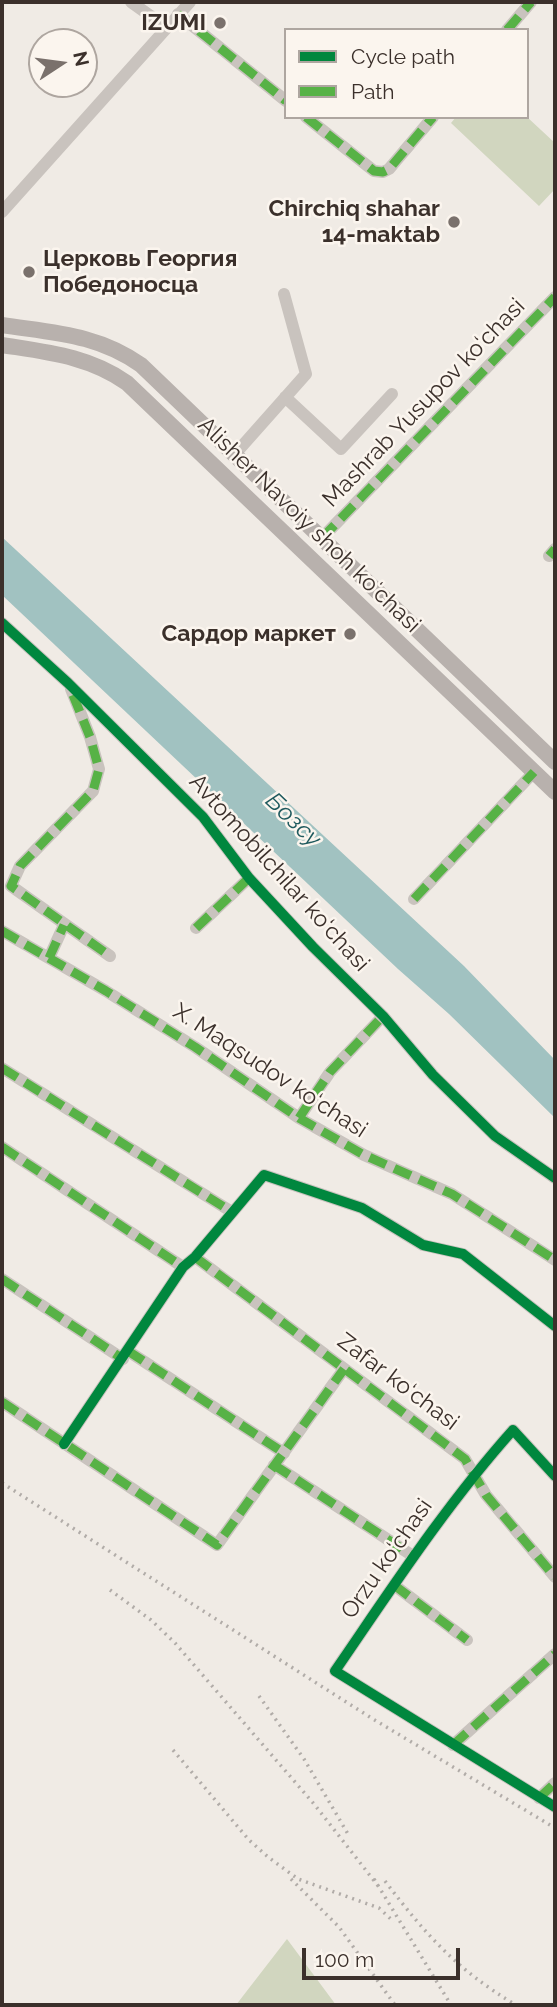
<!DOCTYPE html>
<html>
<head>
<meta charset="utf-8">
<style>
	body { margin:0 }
	#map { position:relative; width:557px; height:2007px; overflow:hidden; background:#f0ebe5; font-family:Raleway,sans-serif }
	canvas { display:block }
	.frame { position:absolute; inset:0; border:4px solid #3b302b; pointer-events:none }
	.legend { position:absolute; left:284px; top:28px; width:245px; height:91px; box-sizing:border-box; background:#fbf5ee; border:2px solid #aea6a0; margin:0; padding:9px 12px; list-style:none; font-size:21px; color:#3b302b }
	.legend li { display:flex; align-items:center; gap:14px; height:35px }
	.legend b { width:35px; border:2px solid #aea6a0 }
	.north { position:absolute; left:28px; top:28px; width:70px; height:70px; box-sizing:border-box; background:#fbf5ee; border:2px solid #aea6a0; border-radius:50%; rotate:77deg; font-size:19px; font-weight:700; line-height:28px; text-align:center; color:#3b302b }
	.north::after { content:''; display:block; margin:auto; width:24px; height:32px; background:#7a716c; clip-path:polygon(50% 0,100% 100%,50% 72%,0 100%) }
	.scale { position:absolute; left:302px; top:1948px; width:158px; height:32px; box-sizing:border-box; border:4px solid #3b302b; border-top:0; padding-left:9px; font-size:21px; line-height:24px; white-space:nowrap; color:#3b302b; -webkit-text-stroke:5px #fbf5ee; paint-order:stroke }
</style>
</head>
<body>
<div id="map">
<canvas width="557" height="2007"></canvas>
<div class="frame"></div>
<ul class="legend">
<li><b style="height:9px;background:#00873e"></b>Cycle path</li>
<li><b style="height:9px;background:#57b246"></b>Path</li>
</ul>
<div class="north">N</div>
<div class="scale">100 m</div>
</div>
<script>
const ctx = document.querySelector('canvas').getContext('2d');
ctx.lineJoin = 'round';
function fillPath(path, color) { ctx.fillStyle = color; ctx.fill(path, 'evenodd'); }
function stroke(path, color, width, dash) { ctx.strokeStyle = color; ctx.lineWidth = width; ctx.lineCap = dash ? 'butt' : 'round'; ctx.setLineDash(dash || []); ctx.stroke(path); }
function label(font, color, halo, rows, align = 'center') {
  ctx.font = font + ' Raleway,sans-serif'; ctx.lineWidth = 5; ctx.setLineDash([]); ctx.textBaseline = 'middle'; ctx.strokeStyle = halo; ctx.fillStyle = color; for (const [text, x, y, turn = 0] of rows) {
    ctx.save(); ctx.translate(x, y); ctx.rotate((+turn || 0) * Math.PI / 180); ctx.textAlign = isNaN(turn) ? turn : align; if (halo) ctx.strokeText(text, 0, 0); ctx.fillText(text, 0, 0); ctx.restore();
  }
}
fillPath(new Path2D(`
	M456 117H527L555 143V189L539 206 451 123Z
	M287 1939 336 2005H236Z`), '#d1d6bf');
fillPath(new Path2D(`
	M2 537 464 966 555 1060V1118L449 1014 398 969 2 595Z`), '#a1c2c1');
stroke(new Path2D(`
	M131 2 166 27
	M178 14 286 101
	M507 30 531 2
	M306 117 374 171 383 172 389 169 433 117
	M2 212 190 2
	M285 397 341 449 392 394
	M235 454 306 374 284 294
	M322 538 555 297
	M549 556 555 549
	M2 623 68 683 203 817 249 878 313 947 383 1016 433 1075 495 1136 555 1178
	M71 689 90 737 99 769 93 791 20 866 11 886 110 956
	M414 899 534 772
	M196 928 249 878
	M2 931 106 991 195 1047 299 1118 364 1155 452 1194 555 1260
	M49 958 64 925
	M2 1068 232 1212
	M299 1118 330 1072 383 1016
	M2 1147 183 1267
	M195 1257 465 1459 486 1495 555 1577
	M2 1279 123 1359
	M128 1351 284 1453
	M2 1402 217 1545 344 1369
	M64 1444 183 1267 195 1257 264 1175 362 1208 423 1245 463 1254 555 1326
	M274 1465 413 1556
	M555 1476 513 1430C446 1505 392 1588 335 1671L555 1807
	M394 1585 467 1640
	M453 1745 555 1654
	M539 1798 555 1783`), '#c9c3be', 12);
stroke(new Path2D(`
	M2 325C54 333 97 334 141 365L555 762
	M2 345C46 352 89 356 127 383L555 792`), '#b8b1ad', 16);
stroke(new Path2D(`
	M2 1483 373 1719 555 1828
	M110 1590 151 1620 175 1643 314 1804 379 1887
	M259 1696 304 1759 348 1834
	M173 1750 249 1840 268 1857 298 1879 379 1908 394 1922
	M291 1879 339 1927 395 2005
	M374 1879 451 2005
	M385 1881C426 1935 457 1970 516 2005`), '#b1aca8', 3.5, [2, 5]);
stroke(new Path2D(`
	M178 14 286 101
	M507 30 531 2
	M306 117 374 171 383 172 389 169 433 117
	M322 538 555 297
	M549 556 555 549
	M73 695 90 737 99 769 93 791 20 866 11 886 110 956
	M414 899 534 772
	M196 928 249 878
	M2 931 106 991 195 1047 299 1118 364 1155 452 1194 555 1260
	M49 958 64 925
	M2 1068 232 1212
	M299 1118 330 1072 383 1016
	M2 1147 183 1267
	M195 1257 465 1459 486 1495 555 1577
	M2 1279 123 1359
	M128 1351 284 1453
	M2 1402 217 1545 344 1369
	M274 1465 413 1556
	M394 1585 467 1640
	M453 1745 555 1654
	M539 1798 555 1783`), '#57b246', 9, [18, 9]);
stroke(new Path2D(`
	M2 623 68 683 203 817 249 878 313 947 383 1016 433 1075 495 1136 555 1178
	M64 1444 183 1267 195 1257 264 1175 362 1208 423 1245 463 1254 555 1326
	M555 1476 513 1430C446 1505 392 1588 335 1671L555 1807`), '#00873e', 10);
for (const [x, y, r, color] of [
	[220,23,7,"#7a716c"],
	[454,222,7,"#7a716c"],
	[29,272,7,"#7a716c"],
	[350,634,7,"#7a716c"]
]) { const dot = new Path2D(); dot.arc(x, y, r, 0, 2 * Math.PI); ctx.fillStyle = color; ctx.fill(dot); stroke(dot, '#fbf5ee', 2.5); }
label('bold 23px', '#3b302b', '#fbf5ee', [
	["IZUMI",206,23],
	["Chirchiq shahar",440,209],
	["14-maktab",440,235],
	["Церковь Георгия",43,259,"left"],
	["Победоносца",43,285,"left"],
	["Сардор маркет",336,634]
], 'right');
label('23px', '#3b302b', '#fbf5ee', [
	["Mashrab Yusupov ko‘chasi",424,403,-46],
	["Alisher Navoiy shoh koʻchasi",309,525,44],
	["Avtomobilchilar ko‘chasi",279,873,48],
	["X. Maqsudov ko‘chasi",270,1071,33],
	["Zafar ko‘chasi",398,1382,37],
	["Orzu ko‘chasi",387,1559,-55]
]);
label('italic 24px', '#1f5a5e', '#fbf5ee', [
	["Бозсу",293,820,44]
]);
</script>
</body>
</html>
